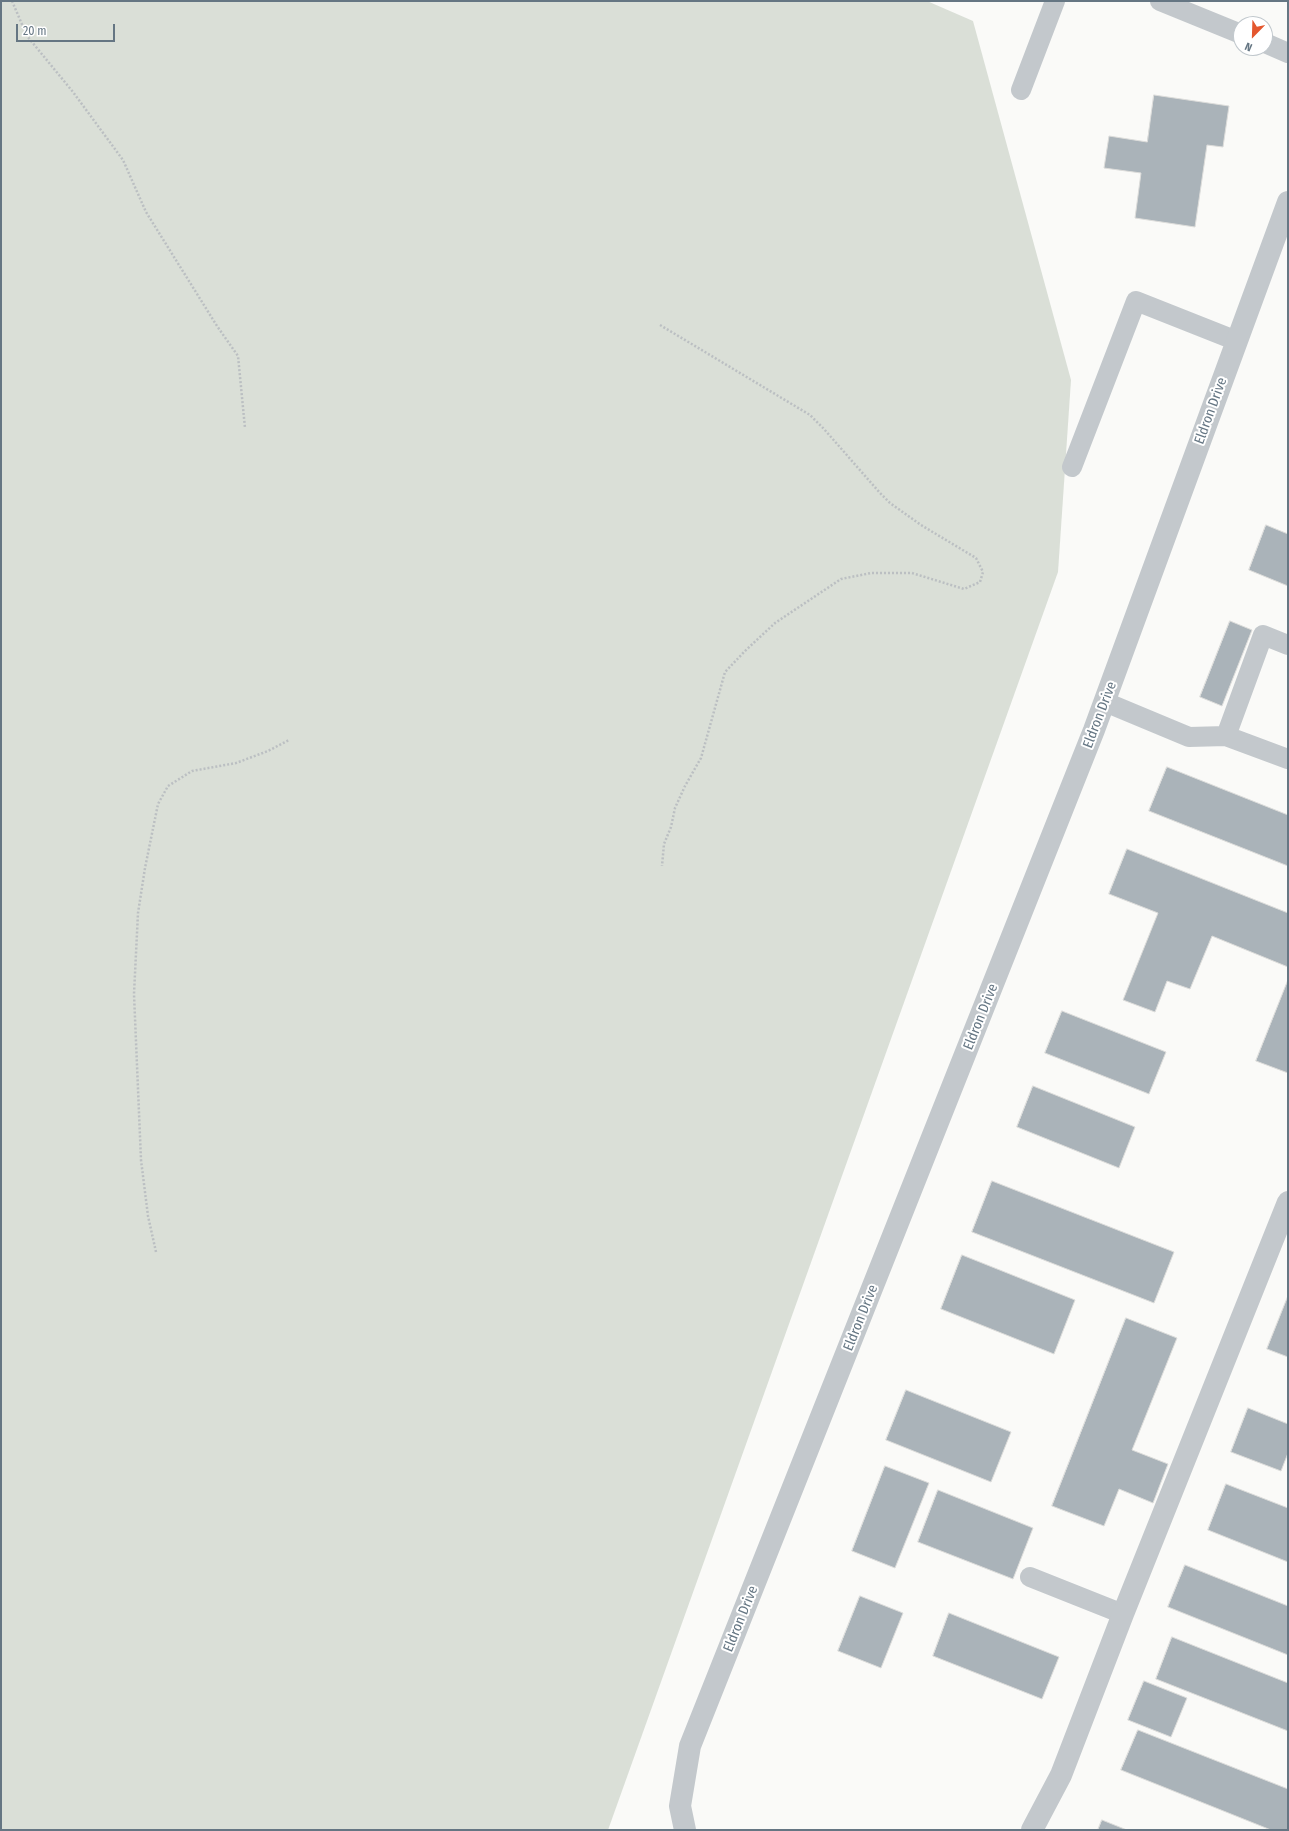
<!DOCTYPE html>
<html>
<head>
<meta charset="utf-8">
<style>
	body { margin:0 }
	#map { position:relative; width:1289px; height:1831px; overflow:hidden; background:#fafaf8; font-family:"Fira Sans Condensed",sans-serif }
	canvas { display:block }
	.frame { position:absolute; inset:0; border:2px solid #657683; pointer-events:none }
	.north { position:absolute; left:1233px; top:16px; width:40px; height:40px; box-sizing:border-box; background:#fff; border:1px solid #c1c8cd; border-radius:50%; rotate:203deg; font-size:11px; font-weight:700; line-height:16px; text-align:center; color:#657683 }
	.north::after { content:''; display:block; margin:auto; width:14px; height:18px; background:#e4572e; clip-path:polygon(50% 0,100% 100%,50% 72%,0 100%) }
	.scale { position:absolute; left:16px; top:24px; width:99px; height:18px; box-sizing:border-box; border:2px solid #657683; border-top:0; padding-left:5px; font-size:12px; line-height:14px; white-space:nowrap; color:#657683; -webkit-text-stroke:3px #fff; paint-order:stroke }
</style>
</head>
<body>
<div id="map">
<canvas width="1289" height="1831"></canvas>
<div class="frame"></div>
<div class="north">N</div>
<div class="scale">20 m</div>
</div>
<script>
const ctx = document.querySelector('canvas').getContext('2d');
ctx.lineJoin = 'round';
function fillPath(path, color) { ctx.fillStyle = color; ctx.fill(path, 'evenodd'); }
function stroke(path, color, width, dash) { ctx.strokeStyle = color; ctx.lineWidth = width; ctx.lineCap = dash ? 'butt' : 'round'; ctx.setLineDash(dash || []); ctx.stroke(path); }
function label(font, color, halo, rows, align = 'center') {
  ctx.font = font + ' "Fira Sans Condensed",sans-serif'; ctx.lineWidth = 4; ctx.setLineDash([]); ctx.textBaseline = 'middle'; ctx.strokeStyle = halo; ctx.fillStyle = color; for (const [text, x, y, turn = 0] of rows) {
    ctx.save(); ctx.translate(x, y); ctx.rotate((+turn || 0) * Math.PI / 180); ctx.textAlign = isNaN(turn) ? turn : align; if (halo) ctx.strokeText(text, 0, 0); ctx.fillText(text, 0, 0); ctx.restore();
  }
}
fillPath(new Path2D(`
	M1 1H927L973 21 1071 380 1058 572 608 1830H1Z`), '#dadfd7');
const building = new Path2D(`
	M1154 95 1229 106 1223 147 1207 145 1195 227 1135 218 1141 173 1104 168 1109 136 1147 142Z
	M1266 525 1288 534V586L1249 570Z
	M1230 621 1252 630 1222 706 1200 697Z
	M1167 767 1288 815V866L1149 811Z
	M1127 849 1288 913V967L1212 936 1190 989 1167 981 1155 1012 1123 1000 1158 913 1109 894Z
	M1288 980V1073L1256 1061Z
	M1062 1011 1166 1052 1149 1094 1045 1053Z
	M1033 1086 1135 1127 1119 1168 1017 1127Z
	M992 1181 1174 1252 1154 1303 972 1232Z
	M962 1255 1075 1300 1054 1354 941 1309Z
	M1288 1296V1357L1267 1349Z
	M1126 1318 1177 1338 1132 1450 1168 1464 1153 1503 1119 1489 1104 1526 1052 1506Z
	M906 1390 1011 1432 991 1482 886 1440Z
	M1248 1408 1288 1424V1453L1281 1471 1231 1452Z
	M885 1466 929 1483 895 1568 852 1551Z
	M1226 1484 1288 1508V1562L1208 1530Z
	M938 1490 1033 1528 1013 1579 918 1542Z
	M1185 1565 1288 1606V1655L1168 1607Z
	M860 1596 903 1613 881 1668 838 1651Z
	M949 1613 1059 1657 1042 1699 933 1656Z
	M1172 1637 1288 1683V1731L1156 1679Z
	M1144 1681 1187 1698 1171 1737 1128 1720Z
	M1138 1730 1288 1789V1830H1271L1121 1770Z
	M1102 1820 1127 1830H1098Z`);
fillPath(building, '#aab3b9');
stroke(building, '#dcdcda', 1);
stroke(new Path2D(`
	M12 1 27 36 73 92 123 160 146 212 217 326 238 356 245 428
	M660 325 810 415 824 429 880 493 890 503 921 525 976 558 983 572 980 582 964 589 912 573H871L841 579 775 623 746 650 725 672 701 758 685 786 675 808 671 827 664 844 662 866
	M156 1252 148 1216 141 1160 134 994 138 913 145 868 158 804 168 786 192 771 236 763 268 751 289 740`), '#bbbfc2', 2.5, [2, 2]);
stroke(new Path2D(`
	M1160 1 1241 34
	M1265 43 1288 53
	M1021 90 1055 1
	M1072 467 1136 301 1237 341
	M1288 645 1263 635 1226 736 1288 759
	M1105 702 1189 737 1226 736
	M1030 1577 1123 1614`), '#c3c8cc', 20);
stroke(new Path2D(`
	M685 1830 680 1806 690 1746 1094 730 1288 202
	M1032 1830 1061 1775 1123 1614 1288 1202`), '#c3c8cc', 22);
label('14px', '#657683', '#fff', [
	["Eldron Drive",1211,411,-70],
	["Eldron Drive",1100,715,-69],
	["Eldron Drive",981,1017,-68],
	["Eldron Drive",861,1318,-68],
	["Eldron Drive",741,1619,-68]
]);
</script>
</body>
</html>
